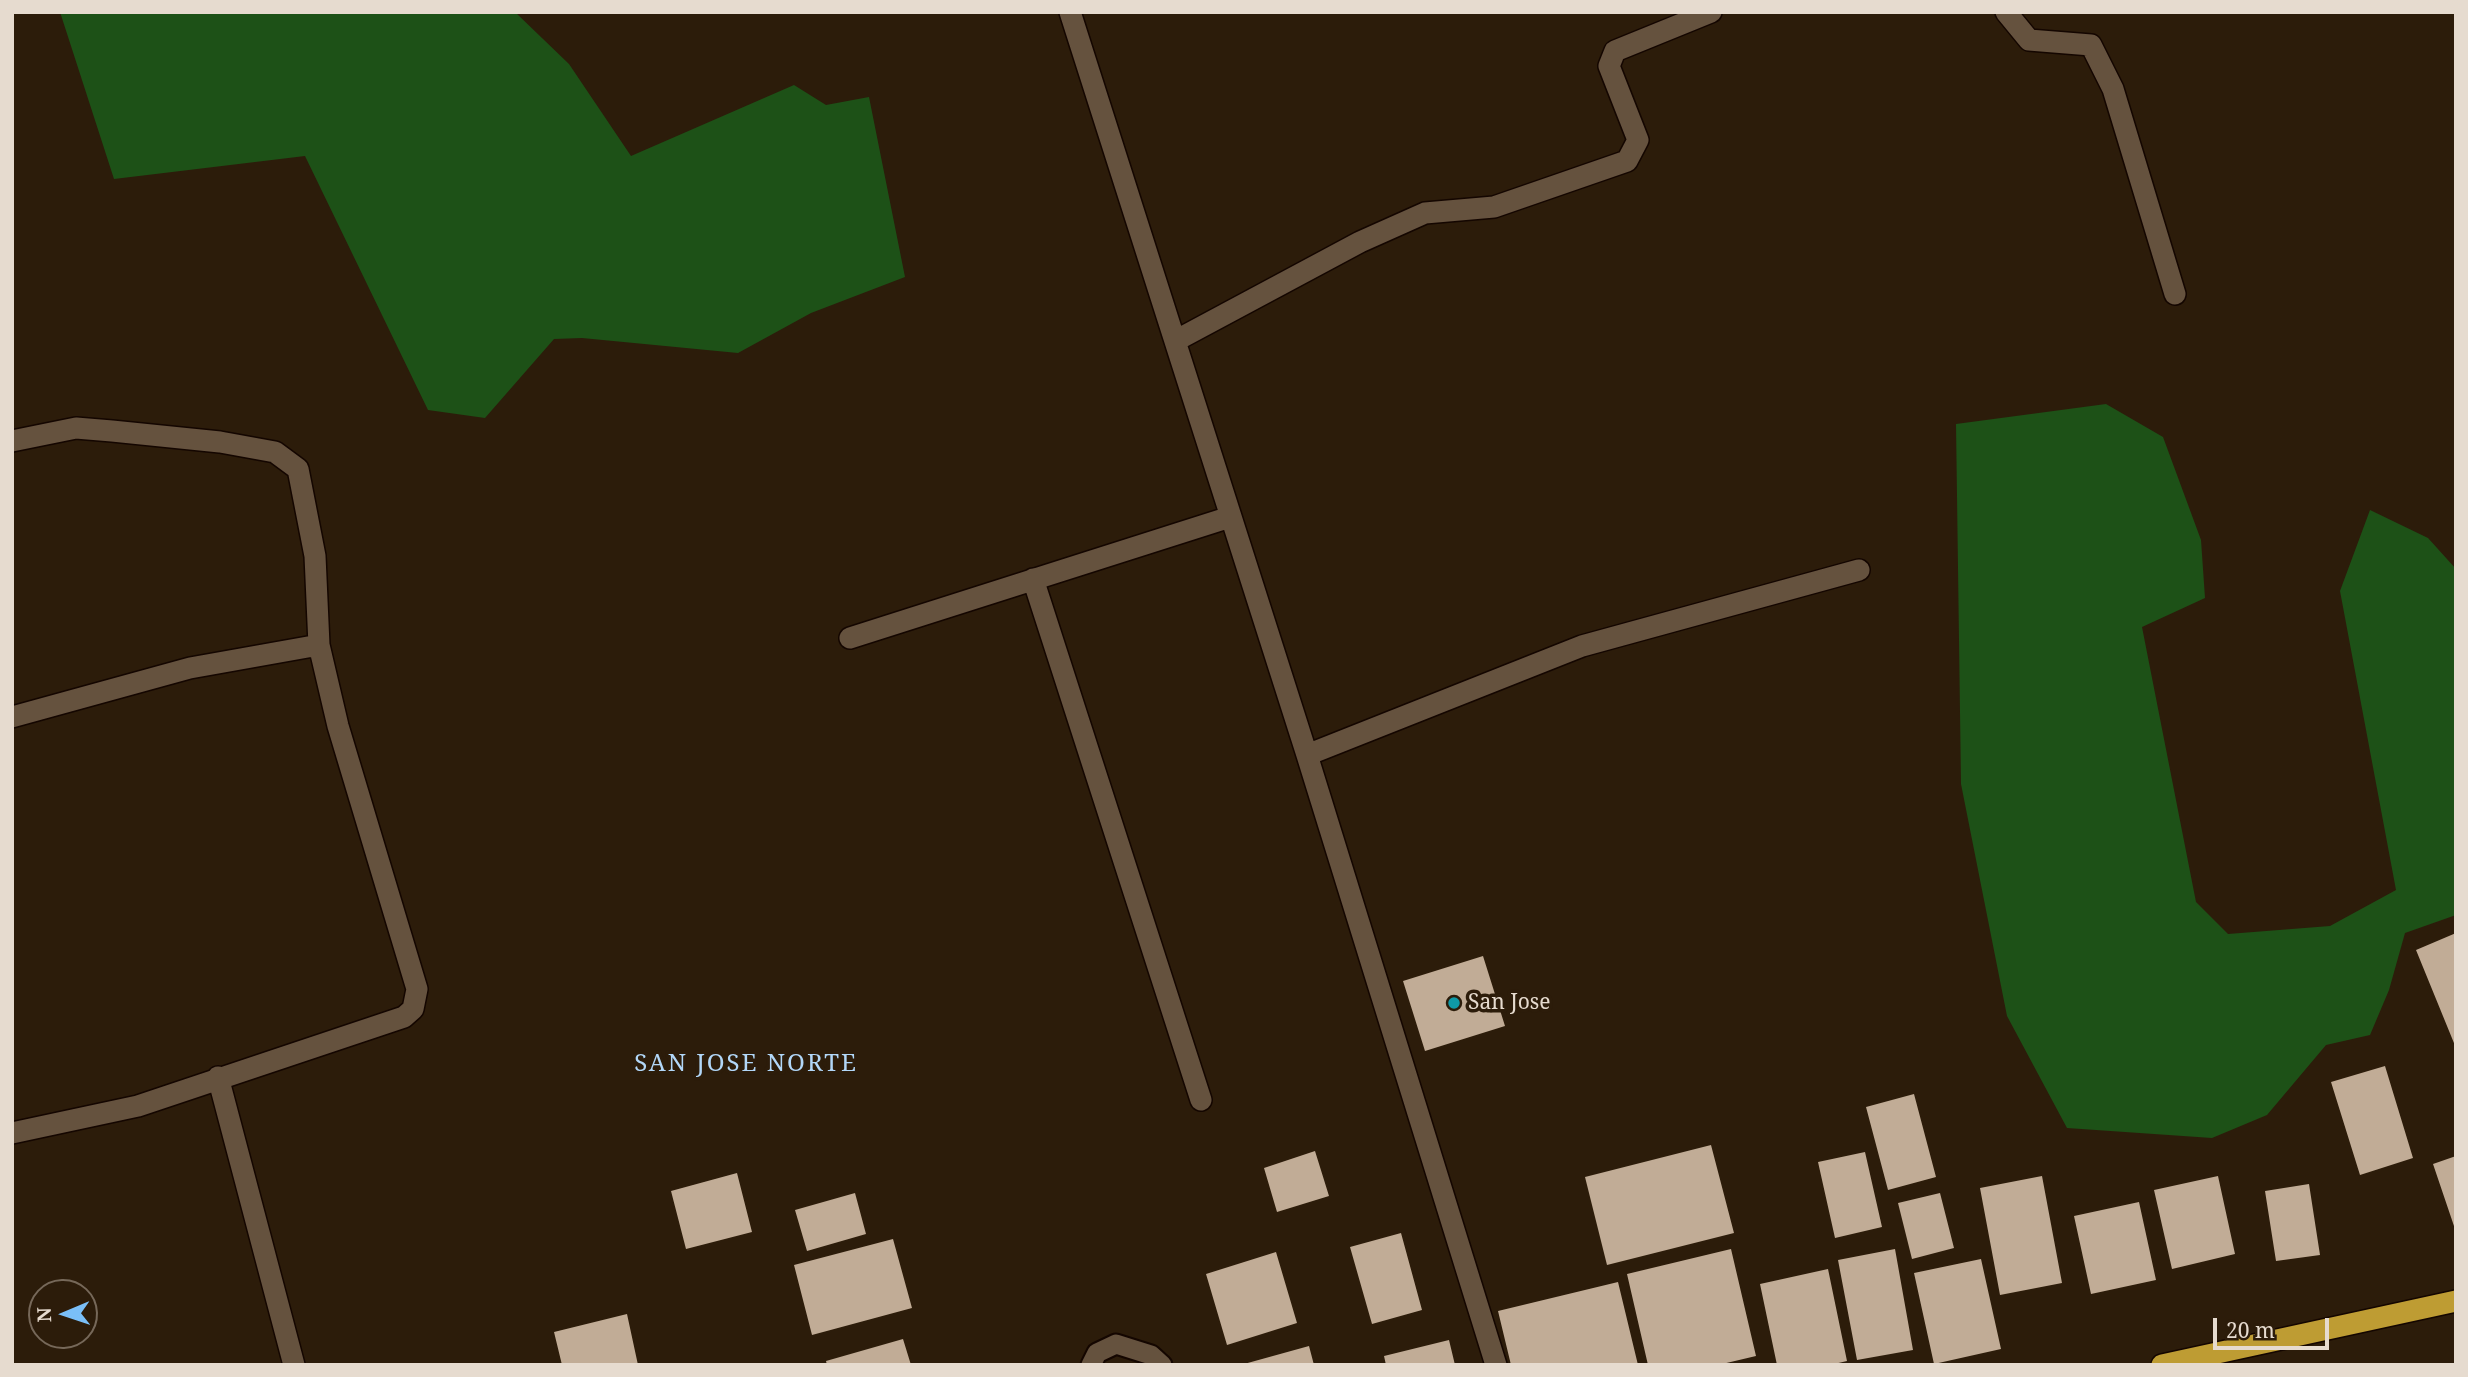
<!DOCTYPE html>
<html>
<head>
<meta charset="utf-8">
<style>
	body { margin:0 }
	#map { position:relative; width:2468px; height:1377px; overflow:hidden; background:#2c1c0a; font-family:"Noto Serif",serif }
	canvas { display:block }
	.frame { position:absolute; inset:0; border:14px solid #e6dbcf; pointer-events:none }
	.north { position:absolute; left:28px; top:1279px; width:70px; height:70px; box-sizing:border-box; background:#2c1c0a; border:2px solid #766859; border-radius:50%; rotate:268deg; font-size:19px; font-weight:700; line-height:28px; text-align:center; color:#e6dbcf }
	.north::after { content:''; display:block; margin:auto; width:24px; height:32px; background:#7abff8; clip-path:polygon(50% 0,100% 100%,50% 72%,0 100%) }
	.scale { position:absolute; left:2213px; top:1318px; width:116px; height:32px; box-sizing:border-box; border:4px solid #e6dbcf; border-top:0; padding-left:9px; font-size:21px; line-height:24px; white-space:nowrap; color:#e6dbcf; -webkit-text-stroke:5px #2c1c0a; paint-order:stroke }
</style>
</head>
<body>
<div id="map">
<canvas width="2468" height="1377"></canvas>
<div class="frame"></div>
<div class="north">N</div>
<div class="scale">20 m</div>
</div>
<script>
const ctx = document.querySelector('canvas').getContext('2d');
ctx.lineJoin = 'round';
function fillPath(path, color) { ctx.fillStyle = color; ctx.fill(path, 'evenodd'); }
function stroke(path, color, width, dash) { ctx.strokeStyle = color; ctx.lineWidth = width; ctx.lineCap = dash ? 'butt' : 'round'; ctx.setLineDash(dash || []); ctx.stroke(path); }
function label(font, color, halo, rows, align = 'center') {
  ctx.font = font + ' "Noto Serif",serif'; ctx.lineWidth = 7; ctx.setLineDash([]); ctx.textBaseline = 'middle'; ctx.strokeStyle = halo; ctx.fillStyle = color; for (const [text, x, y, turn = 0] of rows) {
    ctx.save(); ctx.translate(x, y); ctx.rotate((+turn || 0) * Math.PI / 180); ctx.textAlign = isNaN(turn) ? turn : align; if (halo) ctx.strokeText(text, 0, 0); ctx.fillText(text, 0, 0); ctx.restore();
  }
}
fillPath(new Path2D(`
	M60 12H515L569 64 631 156 794 85 826 105 869 97 905 277 811 313 738 353 582 338 554 339 485 418 428 410 305 156 114 179Z
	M2106 404 2163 437 2201 540 2205 598 2142 627 2196 902 2228 934 2330 926 2396 890 2340 591 2370 510 2428 538 2456 569V915L2405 933 2389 990 2370 1035 2326 1045 2267 1115 2212 1138 2067 1128 2007 1016 1961 784 1956 424Z`), '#1d5117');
fillPath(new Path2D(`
	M2456 933V1048L2416 950Z
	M1483 956 1505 1026 1425 1051 1403 981Z
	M2385 1066 2413 1158 2360 1175 2331 1082Z
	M1914 1094 1936 1177 1888 1190 1866 1107Z
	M1711 1145 1734 1233 1607 1265 1585 1177Z
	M1315 1151 1329 1196 1277 1212 1264 1168Z
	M1865 1152 1882 1227 1835 1238 1818 1162Z
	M2456 1156V1229H2455L2433 1164Z
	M737 1173 752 1232 686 1249 671 1191Z
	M2042 1176 2062 1283 2000 1295 1980 1188Z
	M2218 1176 2235 1254 2172 1269 2154 1190Z
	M2309 1184 2320 1255 2276 1261 2265 1191Z
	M855 1193 866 1234 807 1251 795 1210Z
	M1940 1193 1954 1248 1912 1259 1898 1203Z
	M2139 1202 2156 1280 2091 1294 2074 1216Z
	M1401 1233 1422 1310 1372 1324 1350 1247Z
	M893 1239 912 1308 812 1335 794 1265Z
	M1731 1249 1756 1356 1718 1365H1648L1627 1274Z
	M1895 1249 1913 1350 1857 1360 1838 1260Z
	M1276 1252 1297 1323 1227 1345 1206 1274Z
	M1981 1259 2001 1349 1934 1364 1914 1273Z
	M1828 1269 1847 1361 1830 1365H1777L1760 1284Z
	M1618 1282 1638 1365H1511L1498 1311Z
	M627 1314 638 1365H562L554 1332Z
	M903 1339 911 1365H827L826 1361Z
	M1449 1340 1455 1365H1386L1384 1356Z
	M1309 1346 1314 1365H1245L1244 1364Z`), '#c1ac96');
const lane = new Path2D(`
	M1091 1365 1097 1353 1116 1344 1151 1355 1162 1365`);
const street = new Path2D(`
	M1070 12 1307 755 1496 1365
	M2006 12 2029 40 2091 45 2113 89 2175 294
	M1175 341 1360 242 1425 213 1494 207 1627 161 1638 140 1609 66 1615 51 1711 12
	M12 441 76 428 112 431 220 442 275 452 298 469 315 556 319 645 338 726 417 989 413 1009 404 1017 138 1106 12 1133
	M1033 579 1201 1100
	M850 638 1230 517
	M12 717 190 668 319 645
	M1307 755 1582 646 1859 570
	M218 1077 294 1365`);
const highway = new Path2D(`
	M2162 1365 2456 1301`);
stroke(lane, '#140600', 23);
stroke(street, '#140600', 24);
stroke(highway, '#140600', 24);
stroke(lane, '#65523e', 19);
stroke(street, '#65523e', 21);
stroke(highway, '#be9c33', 21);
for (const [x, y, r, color] of [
	[1454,1003,7,"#0f9aa8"]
]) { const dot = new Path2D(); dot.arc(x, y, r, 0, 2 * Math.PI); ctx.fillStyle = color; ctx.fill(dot); stroke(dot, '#2c1c0a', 2.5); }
label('21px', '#e6dbcf', '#2c1c0a', [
	["San Jose",1468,1003]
], 'left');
ctx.letterSpacing = '2px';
label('24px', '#b2d7f8', '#2c1c0a', [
	["SAN JOSE NORTE",746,1064]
]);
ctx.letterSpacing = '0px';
</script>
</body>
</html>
